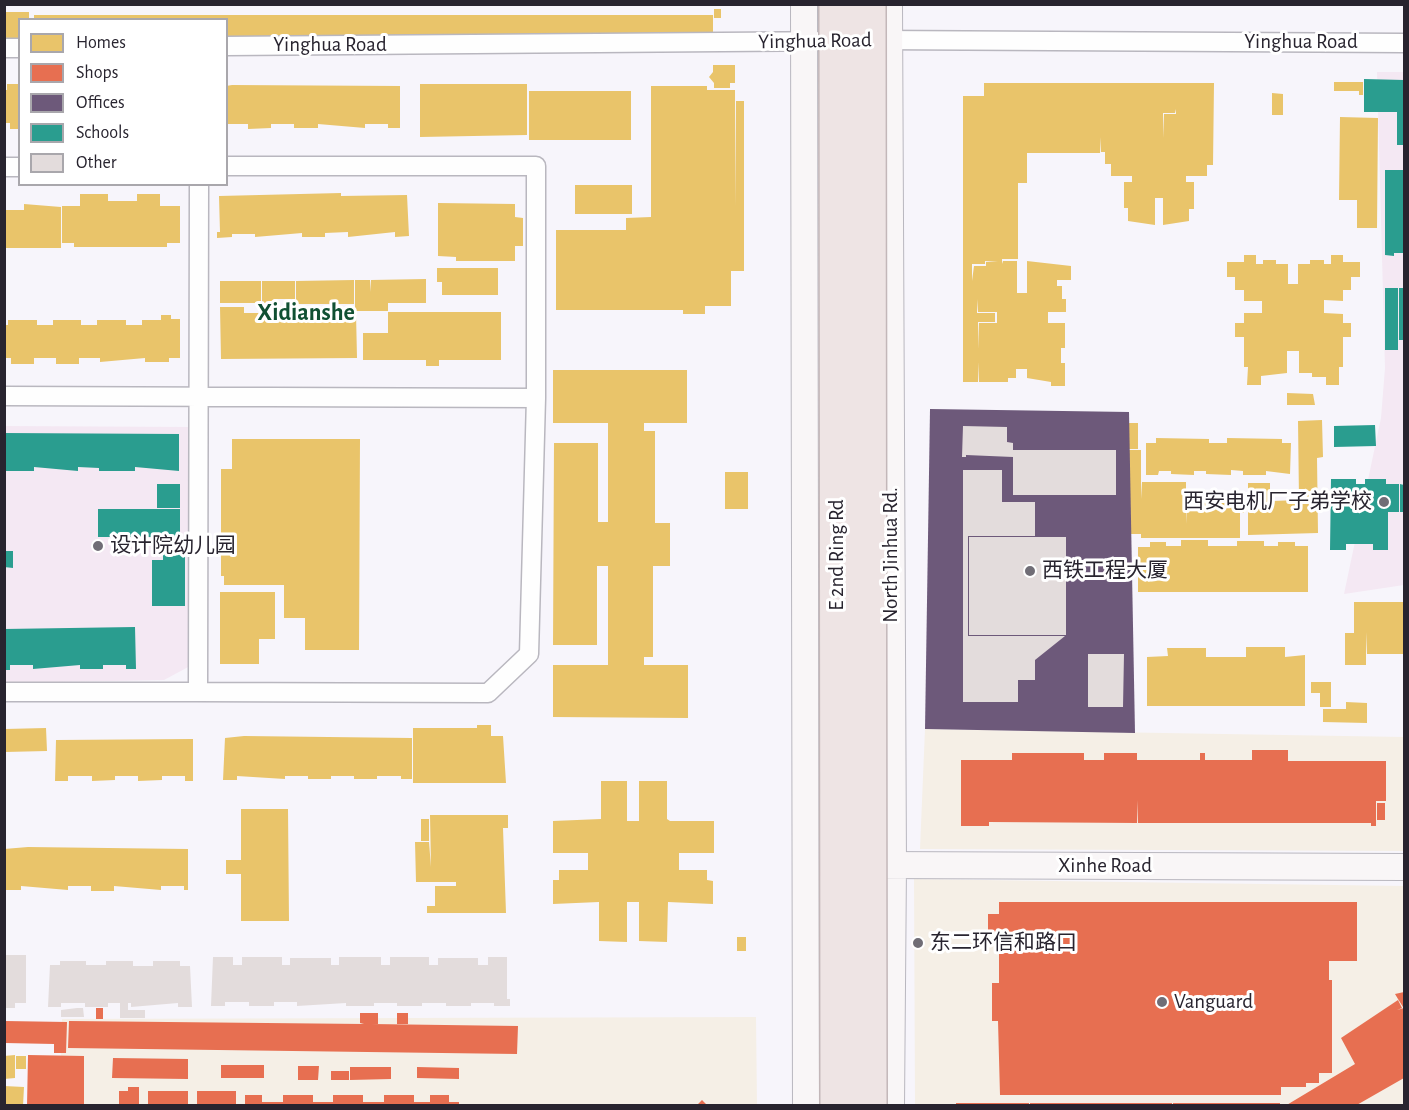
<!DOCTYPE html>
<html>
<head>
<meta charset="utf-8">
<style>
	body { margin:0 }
	#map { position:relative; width:1409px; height:1110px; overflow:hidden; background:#f7f5fb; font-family:"Alegreya Sans",sans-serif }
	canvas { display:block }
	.frame { position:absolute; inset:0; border:6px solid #28242f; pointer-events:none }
	.legend { position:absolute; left:18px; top:18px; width:210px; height:168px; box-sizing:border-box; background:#fff; border:2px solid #a9a7ac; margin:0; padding:8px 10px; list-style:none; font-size:18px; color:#28242f }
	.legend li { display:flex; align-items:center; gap:12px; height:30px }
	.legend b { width:30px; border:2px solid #a9a7ac }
</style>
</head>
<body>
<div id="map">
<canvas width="1409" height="1110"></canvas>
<div class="frame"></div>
<ul class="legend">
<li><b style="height:16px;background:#e9c46a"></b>Homes</li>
<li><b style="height:16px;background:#e76f51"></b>Shops</li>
<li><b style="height:16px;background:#6d597a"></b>Offices</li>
<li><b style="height:16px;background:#2a9d8f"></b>Schools</li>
<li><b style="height:16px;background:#e3dcdc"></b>Other</li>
</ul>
</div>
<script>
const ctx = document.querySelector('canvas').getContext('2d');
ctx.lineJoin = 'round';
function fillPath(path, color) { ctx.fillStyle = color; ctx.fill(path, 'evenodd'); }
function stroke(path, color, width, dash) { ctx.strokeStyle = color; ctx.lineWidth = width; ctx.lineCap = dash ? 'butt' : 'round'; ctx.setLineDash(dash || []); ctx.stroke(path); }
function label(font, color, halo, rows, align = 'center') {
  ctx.font = font + ' "Alegreya Sans","Noto Sans SC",sans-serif'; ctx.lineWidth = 6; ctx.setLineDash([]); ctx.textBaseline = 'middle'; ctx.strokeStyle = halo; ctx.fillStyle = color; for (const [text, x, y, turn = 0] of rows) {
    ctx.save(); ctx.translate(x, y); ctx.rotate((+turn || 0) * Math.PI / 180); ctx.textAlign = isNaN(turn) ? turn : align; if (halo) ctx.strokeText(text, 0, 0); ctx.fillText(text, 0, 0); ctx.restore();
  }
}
fillPath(new Path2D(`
	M925 729 1404 737 1403 851 920 849Z
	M914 879 1404 886V1105H915Z
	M756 1017 757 1105 59 1106 62 1019Z`), '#f5efe6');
fillPath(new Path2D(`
	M1377 72H1404V585L1344 594 1381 418 1385 368Z
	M4 426 192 427V665L164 680 5 683Z`), '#f4e8f3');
fillPath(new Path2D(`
	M714 9H721V18H714Z
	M4 12H29V20H20V40H4Z
	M34 15H713V39H226V20H34Z
	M713 65H735V83H730V88H714V83L709 77 713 72Z
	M1334 82H1363V95H1359V91H1334Z
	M984 83H1214L1213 165H1207V176H1186V182H1194V209H1189V221L1163 225V198H1155V225L1128 221V208H1124V182H1132V176H1111V164H1105V152H1101V137L1100 153H1027V183H1018V259H1002V264L1003 261H1017V293H1027V261L1071 266V280H1057V286H1062V299H1066V312H1048V323H1065V348H1061V363H1065V386H1051V382L1027 378V369H1016V378H1008V382H979V362L978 382H963V96H984ZM1176 109V114H1164L1163 138V113H1175ZM985 261 998 262H986V266H974L972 281V264H985ZM977 299 978 312H997V323H979V349L978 322H995V313H977Z
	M7 84H20V129H10V123H4V90H7Z
	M420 84H527V135L420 137Z
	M232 85 400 86V128H388V124H365V128L318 124V128H294V124H271V128L248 129V124H226V86Z
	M651 86H707V90H735V207L736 101H744V271H731V306H705V314H683V310H556V230H626V218L651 217Z
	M529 91H631V140H529Z
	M1272 93 1283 94V115H1272Z
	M1340 117 1378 118 1377 228H1357V200H1339Z
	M575 185H632V214H575Z
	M341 193V196L407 195 409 236 395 237V232L348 237V232L325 233V237H302V233L255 237V234H232V237L217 238V232H220L219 196Z
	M80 194H108V201H137V194H160V206H180V243H167V247H74V243H62V206H80Z
	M438 203 515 204V217L523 218V246H515V261H456V257L438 256Z
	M24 204 61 207V248H5V210H24Z
	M1244 255H1256V264H1263V260H1276V264H1288V284H1298V264H1310V260H1324V264H1331V255H1343V262H1360V277H1351V290H1343V301L1324 300V313L1343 314V323H1351V337H1343V367H1339V385H1326V377H1312V373H1299V351H1287V373L1261 376V385H1247L1248 367H1244V337H1235V323H1244V313H1262V301H1244V290H1235V277H1227V262H1244Z
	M437 268H498V295H442V282H437Z
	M426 279V303H388V311H355V280H370L371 292V280Z
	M354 280V304H296V281Z
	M220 281H261V303H220Z
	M262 281H295V299H274V303H262Z
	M280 306H297V313H356L357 358 221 359 220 307H244V313H280Z
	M388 312H501V360H439V366H426V360H363V333H388Z
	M161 315H171V319H180V358H169V362H145V358L100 362V358H79V364H56V358H34V364H11V358H4V325H8V320H37V325H53V320H81V325H97V320H126V325H142V320H161Z
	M553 370H687V423H644V431H655V523H670V566H653V657H644V665H688V718L553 717V665H608V566H597V645H553L554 443H598V522H608V423H553Z
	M1287 393 1313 394 1315 405H1287Z
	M1322 420 1323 457 1317 458 1318 533 1248 535V483H1270V508H1273V501L1299 500 1298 421Z
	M1016 423H1106V442H1111V423H1138V449H1060V441H1016Z
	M1156 438 1209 439V443H1227V438L1282 439V443H1291L1290 474 1266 471V475H1243V471L1231 470V475L1206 474V471H1194V475L1171 474V471H1159L1158 475H1146V443H1156Z
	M232 439H360L359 650H305V618H284V585H224V576H221V469H232Z
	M1116 450H1141V499L1142 482H1186V524L1187 502H1212V505H1220L1221 514V502H1244V513H1240V538H1141V534H1106V496H1116Z
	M725 472H748V509H725Z
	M1181 540H1208V546H1237V541H1264V546H1278V542H1295V546H1308V592H1138V547H1150V542H1166V546H1181Z
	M220 592H275V639H259V664H220Z
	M1354 602H1404V654H1367L1366 632V665H1345V633H1354Z
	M1246 647H1285V657L1305 655V706H1147V657L1168 656 1167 648H1206V657H1246Z
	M1311 682H1331V707H1320V693H1311Z
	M1346 702 1367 703V723L1323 722V709H1346Z
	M477 725H491V736H503L506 783H413V728H477Z
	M46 728 47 751 5 752V729Z
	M244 736 412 738V779H401V776H377V779H354V776H331V779H308V776H285V779L237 776V780H223L225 738Z
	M193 739V781H185V776H162V780L138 781V776H115V780L92 781V776H68V781H55L56 740Z
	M601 781H627V821H639V781H667V819L670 821H714V853H679V870H707V880L713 881V904L668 902 667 942 639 941V902H627V942L599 941V902L553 904V880H559V870H588V853H553V821L601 819Z
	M241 809H288L289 921H241V874H226V860H241Z
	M430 815H508V828H503L506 913H427V906H435V886H456V882H416L415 842H429L431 867Z
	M421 819H429V841H421Z
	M28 847 188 849V890H184V886H161V890L114 886V891H91V886H68V890L21 886V890H4V849Z
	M737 937H746V951H737Z
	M15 1055V1078L4 1079V1056Z
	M16 1056H26V1069H16Z
	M4 1086 24 1087 23 1106H4Z`), '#e9c46a');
fillPath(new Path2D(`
	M1252 750H1288V761H1386V801H1376V826H1371V823H1138L1137 800V823L989 822V826H961V760H1012V753H1084V760H1104V753H1137V760H1200V753H1205V760H1252Z
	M1377 803H1385V820H1377Z
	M999 902H1357V961H1329V980H1332V1073H1319V1083H1306V1087H1281V1095H1000L998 1021H992V983H999V937H988V914H999Z
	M1404 992V1007H1403L1398 999 1402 997 1398 999 1395 994Z
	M1398 1000 1402 1008 1397 1010 1404 1008V1078L1355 1106H1285L1355 1064 1341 1038Z
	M96 1008H103V1019H96Z
	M360 1013H378V1024H371L518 1026 517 1054 68 1048 69 1021 364 1024 360 1023Z
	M397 1013H408V1024H397Z
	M5 1021 67 1022 66 1053H54V1044L5 1043Z
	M28 1055 84 1056V1106H27Z
	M113 1058 188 1059V1079L112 1078Z
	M221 1065H264V1078H221Z
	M298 1066H319L318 1080H298Z
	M350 1067H391V1079L350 1080Z
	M417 1067 459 1068V1079L417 1078Z
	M331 1071H349V1080H331Z
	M128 1087H139V1106H119V1091H128Z
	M148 1091H188V1106H148Z
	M197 1091H236V1106H197Z
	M245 1095H262V1102H283V1095H313V1102H333V1095H363V1102H384V1095H414V1102H430V1095H449V1102H459V1106H245Z
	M702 1100 708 1106H696Z
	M956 1103H1029V1106H956Z
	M1030 1103H1172V1106H1030Z
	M1173 1103H1280V1106H1173Z`), '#e76f51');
fillPath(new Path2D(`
	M930 409 1129 412 1135 733 925 729Z`), '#6d597a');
fillPath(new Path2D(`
	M1364 79 1404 80V145H1397V112H1364Z
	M1385 170H1404V253H1394V256L1385 255Z
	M1385 288H1398V350H1385Z
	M1399 288H1404V340H1399Z
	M1375 425 1376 446 1334 447V426Z
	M4 433 179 434V471L135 467V471H99V468L78 467V471L34 467V471H4Z
	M1331 479H1356V484H1365V479H1386V484H1399V512H1388V550H1373V544H1346V550H1330Z
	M157 484H180V508H157Z
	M1400 484 1404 485V512H1400Z
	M98 509H180V538H185V606H152V560H163V537H98Z
	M4 551H13V568L4 567Z
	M135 627 136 669H126V665H103V669H80V665L33 669V665H10V670H4V629Z`), '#2a9d8f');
fillPath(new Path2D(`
	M963 426 1007 427V442L1013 443V450H1116V495H1013V457L966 455V457H962Z
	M963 470H1002V502H1035V536H968V636H1065L1035 660V680H1018V702H963Z
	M969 537H1066V635H969Z
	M1088 654H1124L1123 707H1088Z
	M4 955H26V1003H15V1008H4Z
	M213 957H233V965H242V957H282V965H290V958H331V965H339V957H381V965H390V957H429V965H438V958H478V965H488V957H507V999H510V1006H494V1003H471V1006H446V1003H422V1006H397V1003H374V1006H346V1003L297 1006V1002H274V1006H249V1002H225V1006H211Z
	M60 961H86V965H106V961H133V966H153V961H180V966H190L192 1007H178V1003L131 1007V1003H128V1010H145V1018H120V1003H108V1007H85V1003H61V1007H48L50 965H60Z
	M77 1008H83L84 1017H61V1010Z`), '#e3dcdc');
const street = new Path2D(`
	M878 40 1404 43
	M226 46 845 41
	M4 48H20
	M4 167H20
	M4 396 536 398V166H226
	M4 692H198L199 184
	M198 692 488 693 529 654 536 398`);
const secondary = new Path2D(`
	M804 4 806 1106
	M889 4 893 865 891 1106
	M875 865 1404 867`);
stroke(street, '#b9b7bf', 21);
stroke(secondary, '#b9b7bf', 28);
stroke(street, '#fefefe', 18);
stroke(secondary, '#f9f6f7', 26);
const highwayBridge = new Path2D(`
	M836 4 837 1106
	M869 4 870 1106`);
stroke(highwayBridge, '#c3b7b9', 36, []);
stroke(highwayBridge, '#eee4e4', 33);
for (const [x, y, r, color] of [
	[1384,502,6,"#706d76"],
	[98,546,6,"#706d76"],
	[1030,571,6,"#706d76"],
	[918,943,6,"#706d76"],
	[1162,1002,6,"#706d76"]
]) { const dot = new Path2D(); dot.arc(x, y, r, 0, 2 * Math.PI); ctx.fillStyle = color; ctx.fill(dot); stroke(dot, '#fff', 2); }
label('21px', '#28242f', '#fff', [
	["Yinghua Road",815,41,-1],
	["Yinghua Road",1301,42],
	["Yinghua Road",330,45],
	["E 2nd Ring Rd",837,555,-90],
	["North Jinhua Rd.",891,555,-90],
	["Xinhe Road",1105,866]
]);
label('21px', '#28242f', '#fff', [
	["西安电机厂子弟学校",1372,502,"right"],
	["设计院幼儿园",110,546],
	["西铁工程大厦",1042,571],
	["东二环信和路口",930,943],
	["Vanguard",1174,1002]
], 'left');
label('bold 24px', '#105033', '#fff', [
	["Xidianshe",306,313]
]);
</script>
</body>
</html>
